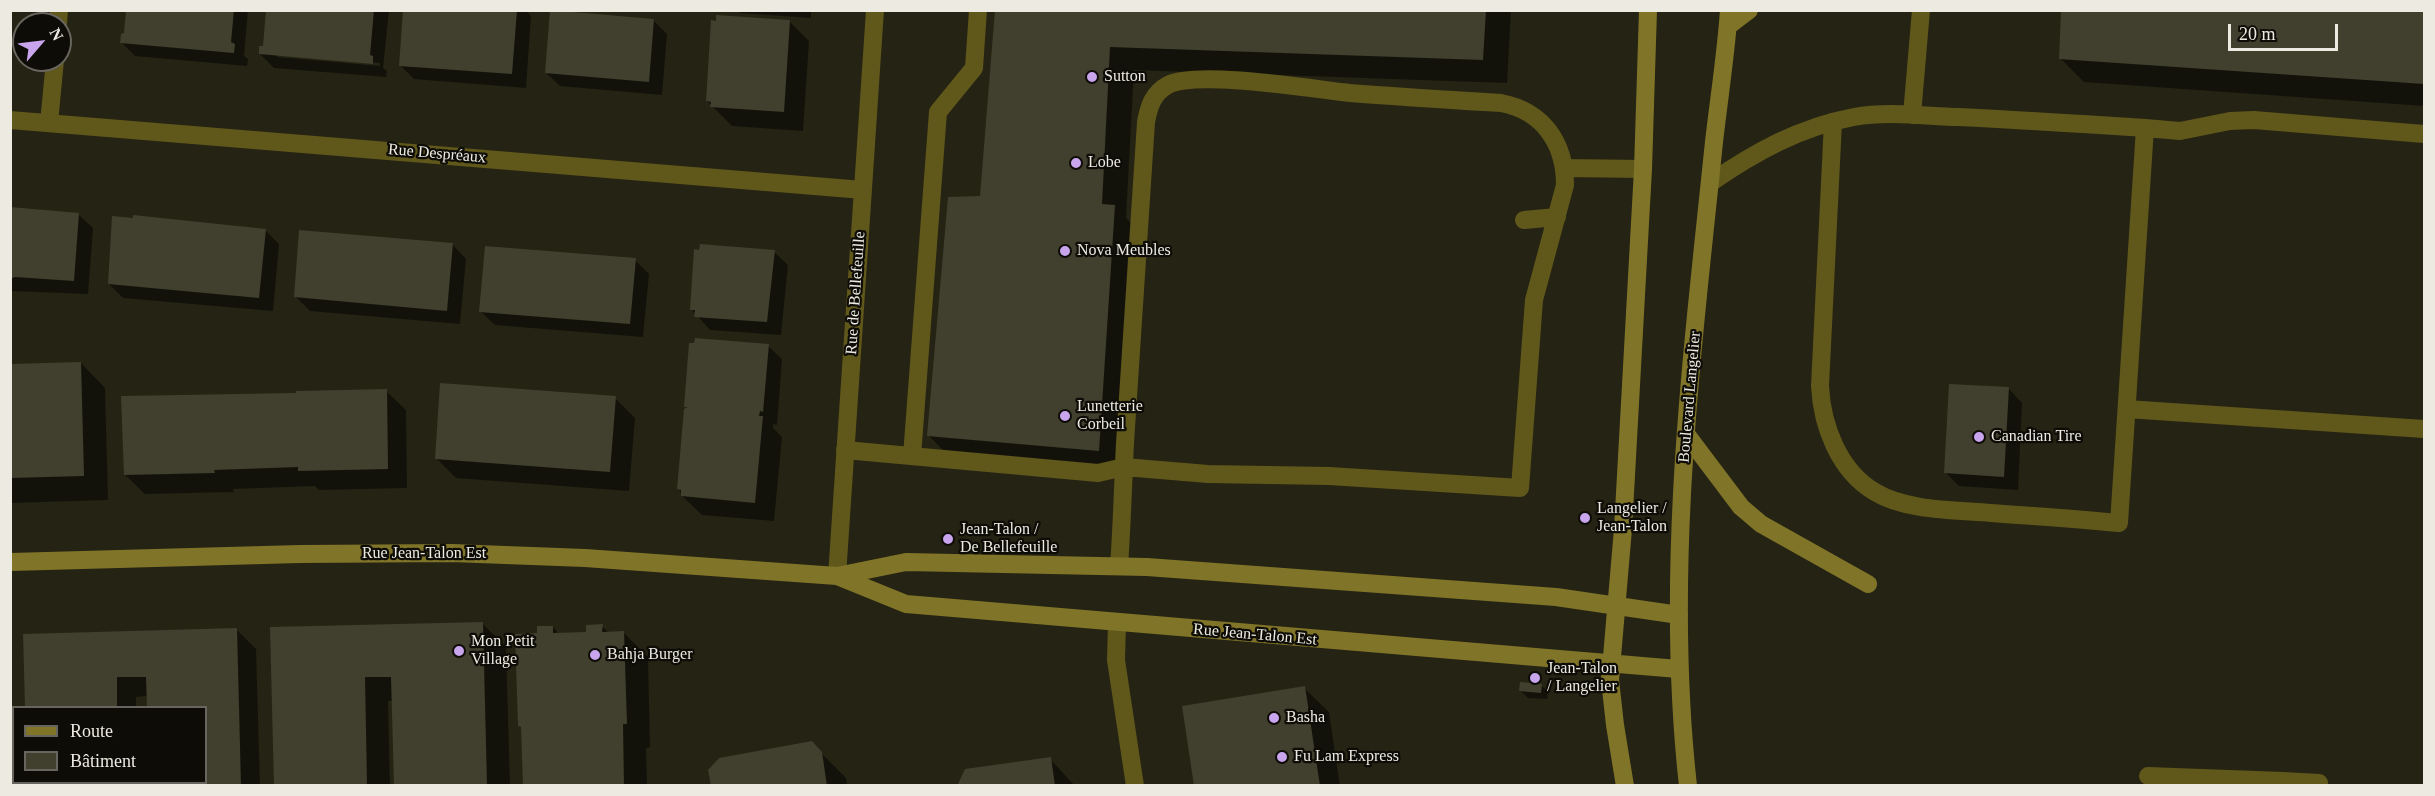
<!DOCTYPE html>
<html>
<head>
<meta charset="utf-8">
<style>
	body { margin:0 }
	#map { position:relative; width:2435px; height:796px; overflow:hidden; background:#252313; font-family:Georgia,serif }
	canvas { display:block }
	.frame { position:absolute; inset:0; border:12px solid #edebe1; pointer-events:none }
	.legend { position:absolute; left:12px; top:706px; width:195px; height:78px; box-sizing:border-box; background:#0d0c06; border:2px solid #67655e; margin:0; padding:8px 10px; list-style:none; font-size:18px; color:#edebe1 }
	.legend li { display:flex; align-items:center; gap:12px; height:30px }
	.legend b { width:30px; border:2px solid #67655e }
	.north { position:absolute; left:12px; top:12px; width:60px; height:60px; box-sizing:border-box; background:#0d0c06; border:2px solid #67655e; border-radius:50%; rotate:62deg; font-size:16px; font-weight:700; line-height:24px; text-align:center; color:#edebe1 }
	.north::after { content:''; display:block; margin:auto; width:21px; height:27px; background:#c9a5ee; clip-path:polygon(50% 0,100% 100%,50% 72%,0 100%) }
	.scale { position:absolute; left:2228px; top:24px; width:110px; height:27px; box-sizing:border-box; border:3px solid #edebe1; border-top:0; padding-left:8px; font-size:18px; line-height:21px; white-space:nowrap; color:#edebe1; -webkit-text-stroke:4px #0d0c06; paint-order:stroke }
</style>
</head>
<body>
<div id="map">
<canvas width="2435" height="796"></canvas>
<div class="frame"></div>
<ul class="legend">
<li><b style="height:8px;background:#807428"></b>Route</li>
<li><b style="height:16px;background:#413f2e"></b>Bâtiment</li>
</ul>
<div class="north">N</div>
<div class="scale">20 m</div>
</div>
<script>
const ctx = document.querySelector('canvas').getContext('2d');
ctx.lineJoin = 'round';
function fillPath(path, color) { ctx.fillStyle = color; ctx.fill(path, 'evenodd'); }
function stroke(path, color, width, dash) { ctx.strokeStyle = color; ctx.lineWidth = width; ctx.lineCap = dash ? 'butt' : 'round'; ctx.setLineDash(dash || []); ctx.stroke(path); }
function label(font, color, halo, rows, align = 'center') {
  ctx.font = font + ' Georgia,serif'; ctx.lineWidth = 4.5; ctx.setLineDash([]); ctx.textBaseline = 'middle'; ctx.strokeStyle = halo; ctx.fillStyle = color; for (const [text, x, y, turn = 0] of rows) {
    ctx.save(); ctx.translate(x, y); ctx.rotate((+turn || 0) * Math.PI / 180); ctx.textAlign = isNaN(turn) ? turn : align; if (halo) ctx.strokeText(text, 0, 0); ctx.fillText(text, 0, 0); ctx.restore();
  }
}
fillPath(new Path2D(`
	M10 10H12L10 37Z
	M127 10H248L244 56 248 59 247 66 135 56 121 42 126 34Z
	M267 10H389L383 68 387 71 386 77 274 68 260 54 265 48ZM277 54 380 63V66L277 57Z
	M404 10H526L531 16 526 88 414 79 400 65Z
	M737 10H811V18L740 13Z
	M996 10H1511L1507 83 1134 70 1126 218 1139 231 1123 474 953 460 929 436 982 198Z
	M2062 10H2424V106L2084 82 2060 58Z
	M653 20 667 34 662 95 560 86 546 73Z
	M790 22 809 41 803 131 732 126 707 101Z
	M10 208 79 215 93 228 88 294 10 291Z
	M265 230 279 244 273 311 123 298 109 284Z
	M453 245 466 259 460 324 310 311 296 297Z
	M774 252 788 265 781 335 710 330 691 309Z
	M635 260 649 274 643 337 495 325 481 312Z
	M768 346 782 359 777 425 773 424V428L782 437 774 521 702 515 682 496 679 489 690 411 686 406Z
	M81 363 105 388 108 500 10 503V365Z
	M2009 389 2022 403 2018 490 1959 486 1945 472Z
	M386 391 406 410 407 488 319 490 315 486 233 489 234 492 145 494 125 475Z
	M615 398 635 418 629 491 456 478 436 458Z
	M482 623 506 647 510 786H395L393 701H388L390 786H276L272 629Z
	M602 626 609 633H624L648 657 650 747 646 748 647 786H524L523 729 519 726 539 635 553 627 559 634 588 633Z
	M236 629 256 649 260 786H150L206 782V708L148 696 136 697V708H27Z
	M1541 685 1548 692 1547 699 1528 698 1521 691Z
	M1304 688 1329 712 1340 786H1196Z
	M811 743 846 778 847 786H712Z
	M1050 759 1075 786H959Z
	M28 782H138V786H29Z`), '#0007');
fillPath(new Path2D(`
	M126 10H234L231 42 235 44 234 53 120 43 121 34 124 33Z
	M266 10H374L370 55 373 56V64L259 54V46H263Z
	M403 10H517L512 74 399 66Z
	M550 10 654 19 649 82 545 73Z
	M995 10H1486L1483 60 1110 47 1102 204 1115 205 1099 451 927 436 948 197 980 196Z
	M2061 10H2424V84L2059 59Z
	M716 15 790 20 784 112 710 107 711 102 706 101 711 20 716 21Z
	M10 207 79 213 74 281 15 277 10 279Z
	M133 215 266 229 259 298 108 284 112 216 133 218Z
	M299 230 453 243 447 311 294 297Z
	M700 244 775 250 767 322 694 317 695 310H690L694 249 699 250Z
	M485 246 636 258 630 324 479 312Z
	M695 338 769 344 763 412 760 411 759 416H763L755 503 681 496V490L677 489 684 409 688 407H684L689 343H694Z
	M81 362 84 476 10 478V364Z
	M440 383 616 396 610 472 435 459Z
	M1949 384 2009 387 2004 477 1944 473Z
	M387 389 388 469 298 471V467L214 470 215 473 124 475 121 396 296 393V391Z
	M483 622 487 786H394L391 677H365L367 786H274L270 627Z
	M603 624 602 632 624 631 627 724H623L624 786H523L521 727 518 726 515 634 537 633V626H553V633L586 632V625Z
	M237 628 241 786H149V782H206V708H147L146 677H117V708H25L23 634Z
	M1520 682 1542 684 1541 693 1519 691Z
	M1305 686 1320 786H1194L1182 706Z
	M812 741 822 752 827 786H711L708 770 719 758Z
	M1051 757 1055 786H957L965 769Z
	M27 782H120V786H27Z`), '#413f2e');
stroke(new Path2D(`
	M1912 115 1921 10
	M2145 128 2180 131 2230 121 2254 120 2424 134
	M1565 168 1643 169
	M1710 183C1755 152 1800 127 1854 117 1888 111 1924 116 1958 117 2021 120 2083 124 2145 128L2119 523C2076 519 2034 516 1991 513 1956 510 1906 511 1875 492 1839 471 1822 426 1820 386L1833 122
	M1524 220 1557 217
	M2127 409 2424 429
	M845 450 1098 473 1124 467 1208 474 1329 476 1520 488 1534 300 1565 185C1565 143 1543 111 1501 103 1451 100 1400 97 1350 93 1312 89 1197 70 1168 85 1153 93 1149 106 1146 122L1125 443C1123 484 1122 525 1119 566
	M912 456 938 112 974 68 978 10
	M1117 623 1116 660 1135 786
	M2148 776 2283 781 2284 786
	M2283 781 2319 783V786`), '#60571b', 18);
stroke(new Path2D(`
	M58 24 59 10
	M10 120 863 190
	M49 123 55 60
	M837 576 875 10`), '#60571b', 18);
stroke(new Path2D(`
	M1728 26 1749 10
	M1686 434 1741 507 1761 524 1868 584
	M10 562 300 554 452 553 585 558 837 576 906 562 1147 567 1556 597 1679 615
	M837 576 906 604 1678 669
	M1625 786 1615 725 1610 680 1623 529 1643 169 1648 10
	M1688 786C1664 571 1692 355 1714 142 1719 98 1726 54 1729 10`), '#807428', 18);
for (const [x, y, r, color] of [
	[1092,77,6,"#c9a5ee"],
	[1076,163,6,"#c9a5ee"],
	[1065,251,6,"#c9a5ee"],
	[1065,416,6,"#c9a5ee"],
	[1979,437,6,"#c9a5ee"],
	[1585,518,6,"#c9a5ee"],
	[948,539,6,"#c9a5ee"],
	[459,651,6,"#c9a5ee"],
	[595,655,6,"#c9a5ee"],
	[1535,678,6,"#c9a5ee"],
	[1274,718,6,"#c9a5ee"],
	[1282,757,6,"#c9a5ee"]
]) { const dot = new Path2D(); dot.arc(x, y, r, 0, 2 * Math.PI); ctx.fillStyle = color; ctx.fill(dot); stroke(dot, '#0d0c06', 2); }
label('16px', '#edebe1', '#0d0c06', [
	["Sutton",1104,77],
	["Lobe",1088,163],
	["Nova Meubles",1077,251],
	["Lunetterie",1077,407],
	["Corbeil",1077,425],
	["Canadian Tire",1991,437],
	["Langelier /",1597,509],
	["Jean-Talon",1597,527],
	["Jean-Talon /",960,530],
	["De Bellefeuille",960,548],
	["Mon Petit",471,642],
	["Village",471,660],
	["Bahja Burger",607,655],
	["Jean-Talon",1547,669],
	["/ Langelier",1547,687],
	["Basha",1286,718],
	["Fu Lam Express",1294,757]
], 'left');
label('16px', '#edebe1', '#0d0c06', [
	["Rue Despréaux",437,154,5],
	["Rue de Bellefeuille",856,293,-86],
	["Boulevard Langelier",1690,397,-85],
	["Rue Jean-Talon Est",424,554],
	["Rue Jean-Talon Est",1255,635,5]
]);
</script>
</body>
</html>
